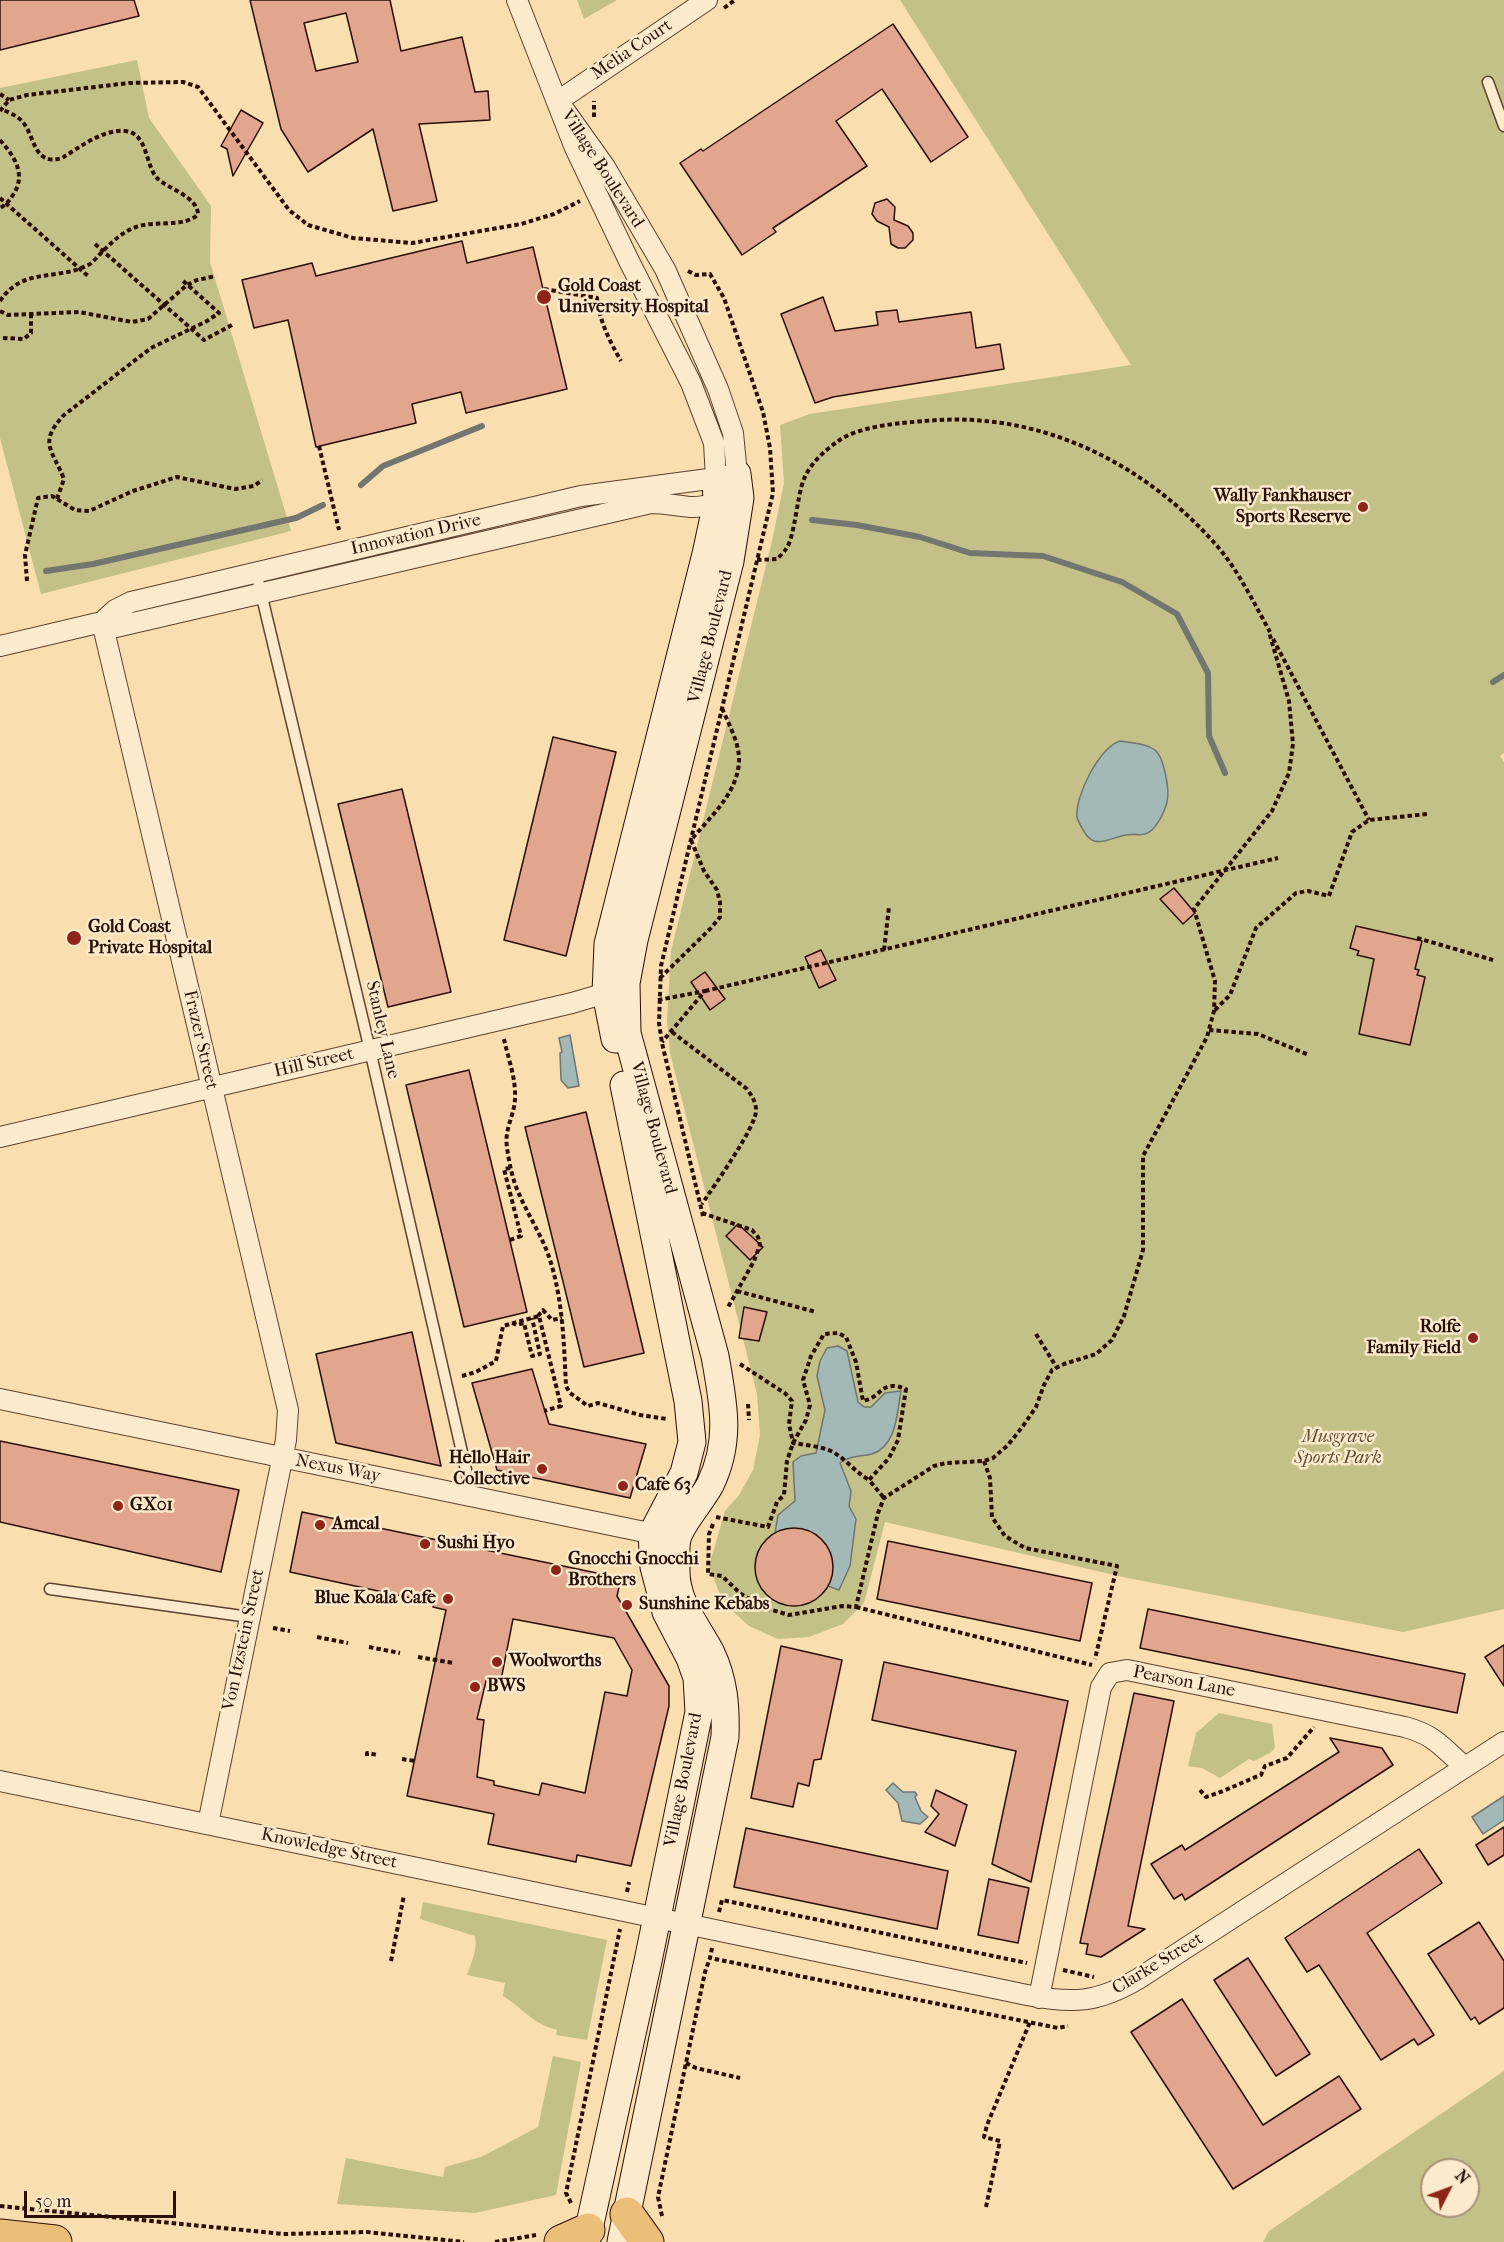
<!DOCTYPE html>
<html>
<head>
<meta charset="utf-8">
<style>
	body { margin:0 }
	#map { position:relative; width:1504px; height:2242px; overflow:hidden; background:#f9deb0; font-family:"IM FELL French Canon",serif }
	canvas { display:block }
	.north { position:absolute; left:1420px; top:2158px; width:60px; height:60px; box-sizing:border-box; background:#fbeacc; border:2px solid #a7927c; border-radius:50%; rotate:48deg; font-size:16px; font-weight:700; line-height:24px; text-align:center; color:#290f05 }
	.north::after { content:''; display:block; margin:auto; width:21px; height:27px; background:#8f2418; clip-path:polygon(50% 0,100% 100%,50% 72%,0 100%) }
	.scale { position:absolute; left:24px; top:2191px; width:152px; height:27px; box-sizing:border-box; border:3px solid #290f05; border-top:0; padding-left:8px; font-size:18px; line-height:21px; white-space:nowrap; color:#290f05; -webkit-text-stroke:4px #fbeacc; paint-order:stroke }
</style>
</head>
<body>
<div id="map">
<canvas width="1504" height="2242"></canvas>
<div class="north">N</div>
<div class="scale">50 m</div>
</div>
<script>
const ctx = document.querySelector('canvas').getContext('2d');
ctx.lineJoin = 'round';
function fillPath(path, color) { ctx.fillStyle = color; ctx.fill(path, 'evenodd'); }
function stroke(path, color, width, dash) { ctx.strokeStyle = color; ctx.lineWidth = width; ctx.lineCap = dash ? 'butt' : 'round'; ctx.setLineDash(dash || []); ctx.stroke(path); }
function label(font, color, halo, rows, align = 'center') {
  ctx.font = font + ' "IM FELL French Canon",serif'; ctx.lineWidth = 5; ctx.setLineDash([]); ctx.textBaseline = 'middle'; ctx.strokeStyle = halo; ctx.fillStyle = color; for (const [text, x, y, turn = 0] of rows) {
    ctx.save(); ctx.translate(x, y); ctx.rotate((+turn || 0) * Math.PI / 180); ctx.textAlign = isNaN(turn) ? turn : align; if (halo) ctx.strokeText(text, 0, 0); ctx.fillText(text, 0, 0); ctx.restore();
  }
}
fillPath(new Path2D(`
	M577 0H617L584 19Z
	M900 0H1504V753L1500 756 1504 762V1609L1403 1632 1123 1577 885 1522 864 1603 843 1624 809 1637 778 1639 749 1626 723 1603 709 1566 725 1511 739 1495 753 1470 760 1435 757 1394 670 1053 667 1020 671 951 772 541 784 483 780 425 810 414 1131 365Z
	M137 60 149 118 211 206 210 262 291 531 41 594 0 438V88Z
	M1219 1713 1272 1724 1275 1748 1270 1753 1254 1761 1249 1759 1220 1778 1202 1768 1188 1766 1196 1733Z
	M423 1902 607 1940 587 2040 556 2035 557 2030C531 2023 524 2009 503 1996L505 1983 467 1975C471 1963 478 1949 475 1936L420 1919Z
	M553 2056 581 2062 556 2195 475 2213 337 2204 346 2158 443 2177 445 2167 481 2157 538 2127Z
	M1504 2071V2242H1263L1269 2231ZM1432 2170H1468V2206H1432Z`), '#c3c088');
const water = new Path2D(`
	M1120 741C1132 743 1145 743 1155 750 1164 757 1170 791 1167 802 1165 811 1158 824 1152 830 1144 838 1135 833 1126 835 1112 837 1095 850 1085 833 1082 828 1078 822 1077 817 1075 796 1099 748 1120 741Z
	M570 1035 579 1086 568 1088 561 1080 560 1053 562 1052 559 1038Z
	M838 1346 847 1351 858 1402 864 1407H871L885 1393 901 1391C897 1412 897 1446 872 1454 860 1457 851 1455 840 1463L851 1491 849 1506 856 1519 850 1566 839 1590 828 1586C843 1546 813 1519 775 1533L778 1515 795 1501 793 1462 801 1456 816 1453 825 1410 817 1376 820 1361 827 1348Z
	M893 1783 903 1792H915L917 1795 915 1797 921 1811 928 1817 920 1824 902 1821 898 1803 886 1790Z
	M1504 1796V1820L1483 1834 1472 1817Z`);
fillPath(water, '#a3b9b7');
stroke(water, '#727570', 1.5);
stroke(new Path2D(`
	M361 485 383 466 482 426
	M812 520 857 525 920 537 970 553 1043 556 1122 582 1177 614 1208 673 1209 736 1225 773
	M46 571 93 564 296 518 323 505
	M1493 682 1504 675`), '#727570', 6);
const building = new Path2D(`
	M0 0H134L139 16 0 50Z
	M250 0H390L401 51 462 37 475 92 488 91 490 120 419 124 437 201 393 211 373 129 308 172 281 129ZM346 13 358 62 316 71 304 23Z
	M893 24 968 137 931 162 882 89 836 121 867 166 773 228 776 232 742 255 680 163 701 149 703 151Z
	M241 110 263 123 233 176 227 149 221 146Z
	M887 199 895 207 894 220 908 226 913 233V240L905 248H898L891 244 889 227 877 221 872 214 875 203Z
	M462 241 467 263 533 247 567 389 466 413 461 392 412 404 416 423 316 447 288 320 254 328 242 280 312 263 316 276Z
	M823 297 835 331 878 325 876 312 897 310 899 322 971 312 976 348 1000 344 1004 369 833 397 815 403 781 314Z
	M553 737 616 752 566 956 504 940Z
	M402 789 451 992 388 1007 338 804Z
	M1174 888 1195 913 1183 924 1160 899Z
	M1356 926 1422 941 1415 969 1419 970 1417 975 1425 977 1410 1045 1359 1034 1374 959 1357 955 1359 951 1350 948Z
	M821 950 836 980 819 988 805 957Z
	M705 972 725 999 710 1010 691 982Z
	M469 1070 527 1312 464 1327 406 1085Z
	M586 1112 644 1353 584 1367 525 1127Z
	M738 1224 763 1247 750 1260 726 1236Z
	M744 1307 767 1312 759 1341 739 1338Z
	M412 1332 441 1466 336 1443 316 1354Z
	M532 1369 549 1424 646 1444 630 1498 497 1470 472 1383Z
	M0 1441 239 1490 221 1572 0 1522Z
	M302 1512 621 1578 617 1596 669 1686V1706L631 1866 577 1855 576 1862 488 1844 494 1814 407 1796 446 1610 433 1607 434 1603 290 1572ZM513 1619 614 1638 632 1670 627 1696 605 1692 585 1793 542 1783 539 1795 494 1785V1781L477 1777 484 1720 477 1719 487 1677 501 1680Z
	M755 1567a39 39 0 1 1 78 0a39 39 0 1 1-78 0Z
	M888 1541 1092 1583 1080 1641 877 1599Z
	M1148 1609 1465 1674 1457 1713 1140 1648Z
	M1504 1645V1686L1485 1657Z
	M781 1646 842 1660 821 1759 814 1760 809 1786 798 1783 793 1807 751 1798Z
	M884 1662 1068 1701 1031 1882 992 1864 1016 1751 872 1720Z
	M1134 1693 1174 1701 1128 1926 1145 1929 1101 1957 1086 1954 1088 1944 1080 1943Z
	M1330 1738 1382 1748 1393 1765 1185 1900 1182 1894 1174 1899 1151 1864 1182 1845 1185 1850 1339 1752Z
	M936 1790 967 1805 955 1846 925 1832 939 1814 931 1806Z
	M1504 1827V1855L1488 1865 1476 1845Z
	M746 1828 948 1871 937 1929 734 1887Z
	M1419 1849 1442 1883 1367 1933 1434 2035 1418 2045 1414 2039 1381 2060 1319 1965 1307 1972 1285 1938Z
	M989 1879 1029 1888 1018 1943 978 1935Z
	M1479 1922 1504 1961V2008L1479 2024 1475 2017 1471 2020 1428 1954Z
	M1248 1958 1310 2054 1276 2076 1214 1980Z
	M1182 1999 1263 2125 1339 2076 1361 2109 1233 2189 1131 2032Z`);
fillPath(building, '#e2a58e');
stroke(building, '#290f05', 1.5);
const lane = new Path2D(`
	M1488 82 1504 126
	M256 572 370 1050 472 1496
	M50 1589 249 1617`);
const street = new Path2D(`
	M517 0 575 148 629 261 691 383 714 443 716 478
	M558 101 707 0
	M102 622 288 1410 286 1440 208 1824
	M102 622 116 627 651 503C665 503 677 506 690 507 703 508 716 503 728 500
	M0 646 102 622 115 610 131 602 581 496 716 478 737 474 733 433 718 389 665 269 605 167 558 101
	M0 1137 572 1003 606 993 618 987
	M0 1399 664 1536
	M0 1781 1027 1995C1073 2004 1097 2003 1138 1979L1504 1742
	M1039 1998 1101 1687 1110 1673 1127 1670 1405 1727C1437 1736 1441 1747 1465 1767`);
const secondary = new Path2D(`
	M615 1039 606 993 608 944 706 554 717 503 716 478
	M586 2242 648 1961 699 1712 697 1678 690 1658 666 1612 654 1567 652 1534 684 1473 692 1442 688 1401 624 1085
	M621 2242 725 1737C726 1707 724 1680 711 1653 697 1626 676 1603 676 1571 676 1561 675 1548 677 1539 680 1525 702 1500 710 1485 732 1440 723 1402 715 1356L627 1033 626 983 634 940 730 561 740 498 737 474`);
const highway = new Path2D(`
	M627 2214 647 2242
	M0 2236 55 2242
	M561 2242 588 2230`);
stroke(lane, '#5d4330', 13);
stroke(street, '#5d4330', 22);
stroke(secondary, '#290f05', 29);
stroke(highway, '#290f05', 35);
stroke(new Path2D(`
	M724 8 735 0
	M0 94 9 100
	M0 111 9 100 27 95 129 83 183 82 198 87 289 210 308 225 353 238 412 243 521 224 554 214 580 201
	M594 117V101
	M0 140C14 156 27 174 13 195 9 201 7 204 0 208
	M0 198 88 276
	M95 244 204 340 232 325
	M688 271 696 275 710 274 724 298 763 412 770 448 773 493 661 966 659 1023 662 1043 703 1216
	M544 289 597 298C600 322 609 340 621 361
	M0 301C23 267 54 281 86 266 92 264 96 258 100 254 111 243 122 232 136 227 154 220 186 228 198 214 197 196 168 189 157 178 145 165 148 133 125 131 103 129 80 147 62 158 33 167 35 135 22 121 16 115 8 112 1 109
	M0 311 8 315 79 312 132 322 148 319 187 285 197 280 216 276
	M3 338 24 339 31 333V314
	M319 446 339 530
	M57 499 64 479C52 449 38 443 64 415L151 348 207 321 219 313 182 280
	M757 560 777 559C780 556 784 552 786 549 795 537 797 495 804 479 810 464 824 451 837 442 857 426 900 423 925 421 1039 410 1144 462 1218 547 1239 572 1254 603 1270 632
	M27 581 25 555 38 498 52 496 75 510 89 511 133 491 177 477 235 489 254 486 262 480
	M1273 639 1369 820
	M1417 938 1493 960
	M884 950 889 907
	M660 978 712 927 720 917V902L717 890 704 871 691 840C710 817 737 794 739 762 740 744 729 725 722 708
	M705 991 1278 858
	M658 1000 705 991 662 1042
	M1215 1010 1230 995 1256 928 1296 893 1308 891 1329 896 1352 832 1369 820 1428 814
	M1209 1030 1258 1034 1309 1055
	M672 1032 747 1089C752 1096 756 1102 756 1110 757 1126 713 1187 702 1204
	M504 1039C508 1058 516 1078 515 1098 515 1114 504 1129 507 1147 509 1163 513 1182 520 1196 530 1219 544 1239 551 1263 563 1303 564 1345 566 1386L570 1393 588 1406 598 1403 640 1415 667 1419
	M702 1213 752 1230 758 1237 760 1245 754 1261 727 1309
	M510 1240 521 1236 504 1169 511 1168
	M737 1291 816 1312
	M538 1316 543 1310 552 1320 562 1318
	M512 1323 517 1325 524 1323 532 1356 540 1354 532 1318
	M1036 1334 1057 1368
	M740 1364 786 1394 792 1401 789 1424 793 1443C805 1445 819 1446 831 1451 845 1458 855 1472 869 1480
	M462 1376 476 1372 496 1361 503 1326 539 1316 561 1406 544 1411
	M748 1404 749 1420
	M984 1461 990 1478 992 1517 1005 1536 1025 1548 1117 1566 1095 1659
	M716 1517 768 1527 777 1502 784 1495 787 1461 793 1443 806 1420 810 1405 803 1380 811 1356 824 1334 838 1333 846 1337 856 1362 863 1401C883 1397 880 1379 906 1389L898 1440 889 1458 869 1480 884 1498
	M713 1524 709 1534 708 1574 722 1576 741 1594 765 1608 789 1615 842 1606 856 1607 878 1513 884 1498 934 1466 946 1463 984 1461 993 1458 1008 1445 1023 1426 1036 1407 1044 1385 1052 1370 1064 1364 1096 1354 1112 1340 1124 1316 1143 1250V1156L1207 1037 1214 1011 1215 981 1194 909 1272 811 1289 773 1293 744 1289 701 1269 632
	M487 1551 490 1532
	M856 1607 1092 1665
	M273 1628 290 1631
	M317 1637 348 1643
	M369 1647 400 1653
	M418 1657 454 1663
	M367 1756V1753L378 1755
	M402 1759 415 1761
	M1200 1790 1206 1797C1226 1791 1242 1782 1261 1775L1265 1766 1287 1758 1314 1727
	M627 1892 629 1882
	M719 1912 722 1900 1027 1963
	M712 1948 710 1958 1058 2028 1068 2026
	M391 1961 404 1895
	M1063 1970 1094 1977
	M686 2063 696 2068 740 2078
	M571 2203 566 2193 620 1929
	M0 2206 283 2234 367 2232 464 2242
	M986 2207 1000 2141 984 2137 987 2125 1030 2022
	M662 2216 658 2197 705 1972 710 1958
	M495 2242 536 2235`), '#290f05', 4, [4.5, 3]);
stroke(lane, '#fbeacc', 10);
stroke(street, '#fbeacc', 20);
stroke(secondary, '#fbeacc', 27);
stroke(highway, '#ecbf78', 33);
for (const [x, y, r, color] of [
	[544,297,8,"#8f2418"],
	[1363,507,6,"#8f2418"],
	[74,938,8,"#8f2418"],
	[1473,1338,6,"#8f2418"],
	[542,1469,6,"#8f2418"],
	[623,1486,6,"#8f2418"],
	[118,1506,6,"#8f2418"],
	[320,1525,6,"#8f2418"],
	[425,1544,6,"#8f2418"],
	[556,1570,6,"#8f2418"],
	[448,1599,6,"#8f2418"],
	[627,1605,6,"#8f2418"],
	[497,1662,6,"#8f2418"],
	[475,1687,6,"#8f2418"]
]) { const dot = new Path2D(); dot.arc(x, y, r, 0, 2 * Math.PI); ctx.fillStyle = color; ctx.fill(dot); stroke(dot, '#fbeacc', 2); }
label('18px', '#290f05', '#fbeacc', [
	["Melia Court",632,50,-34],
	["Village Boulevard",602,169,57],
	["Innovation Drive",416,535,-13],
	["Village Boulevard",711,637,-76],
	["Stanley Lane",382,1030,77],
	["Frazer Street",200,1040,77],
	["Hill Street",314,1063,-13],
	["Village Boulevard",653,1128,75],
	["Nexus Way",338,1469,11],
	["Von Itzstein Street",244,1640,-78],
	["Pearson Lane",1184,1682,11],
	["Village Boulevard",684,1780,-79],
	["Knowledge Street",329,1849,12],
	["Clarke Street",1158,1964,-31]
]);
label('bold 18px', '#290f05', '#fbeacc', [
	["Gold Coast",558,287],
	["University Hospital",558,308],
	["Wally Fankhauser",1351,497,"right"],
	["Sports Reserve",1351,518,"right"],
	["Gold Coast",88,928],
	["Private Hospital",88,949],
	["Rolfe",1461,1328,"right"],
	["Family Field",1461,1349,"right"],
	["Hello Hair",530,1459,"right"],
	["Collective",530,1480,"right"],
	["Cafe 63",635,1486],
	["GX01",130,1506],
	["Amcal",332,1525],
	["Sushi Hyo",437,1544],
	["Gnocchi Gnocchi",568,1560],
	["Brothers",568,1581],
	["Blue Koala Cafe",436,1599,"right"],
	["Sunshine Kebabs",639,1605],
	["Woolworths",509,1662],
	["BWS",487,1687]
], 'left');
label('italic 18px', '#5f4d33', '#fbeacc', [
	["Musgrave",1338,1438],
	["Sports Park",1338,1459]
]);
</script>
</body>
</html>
